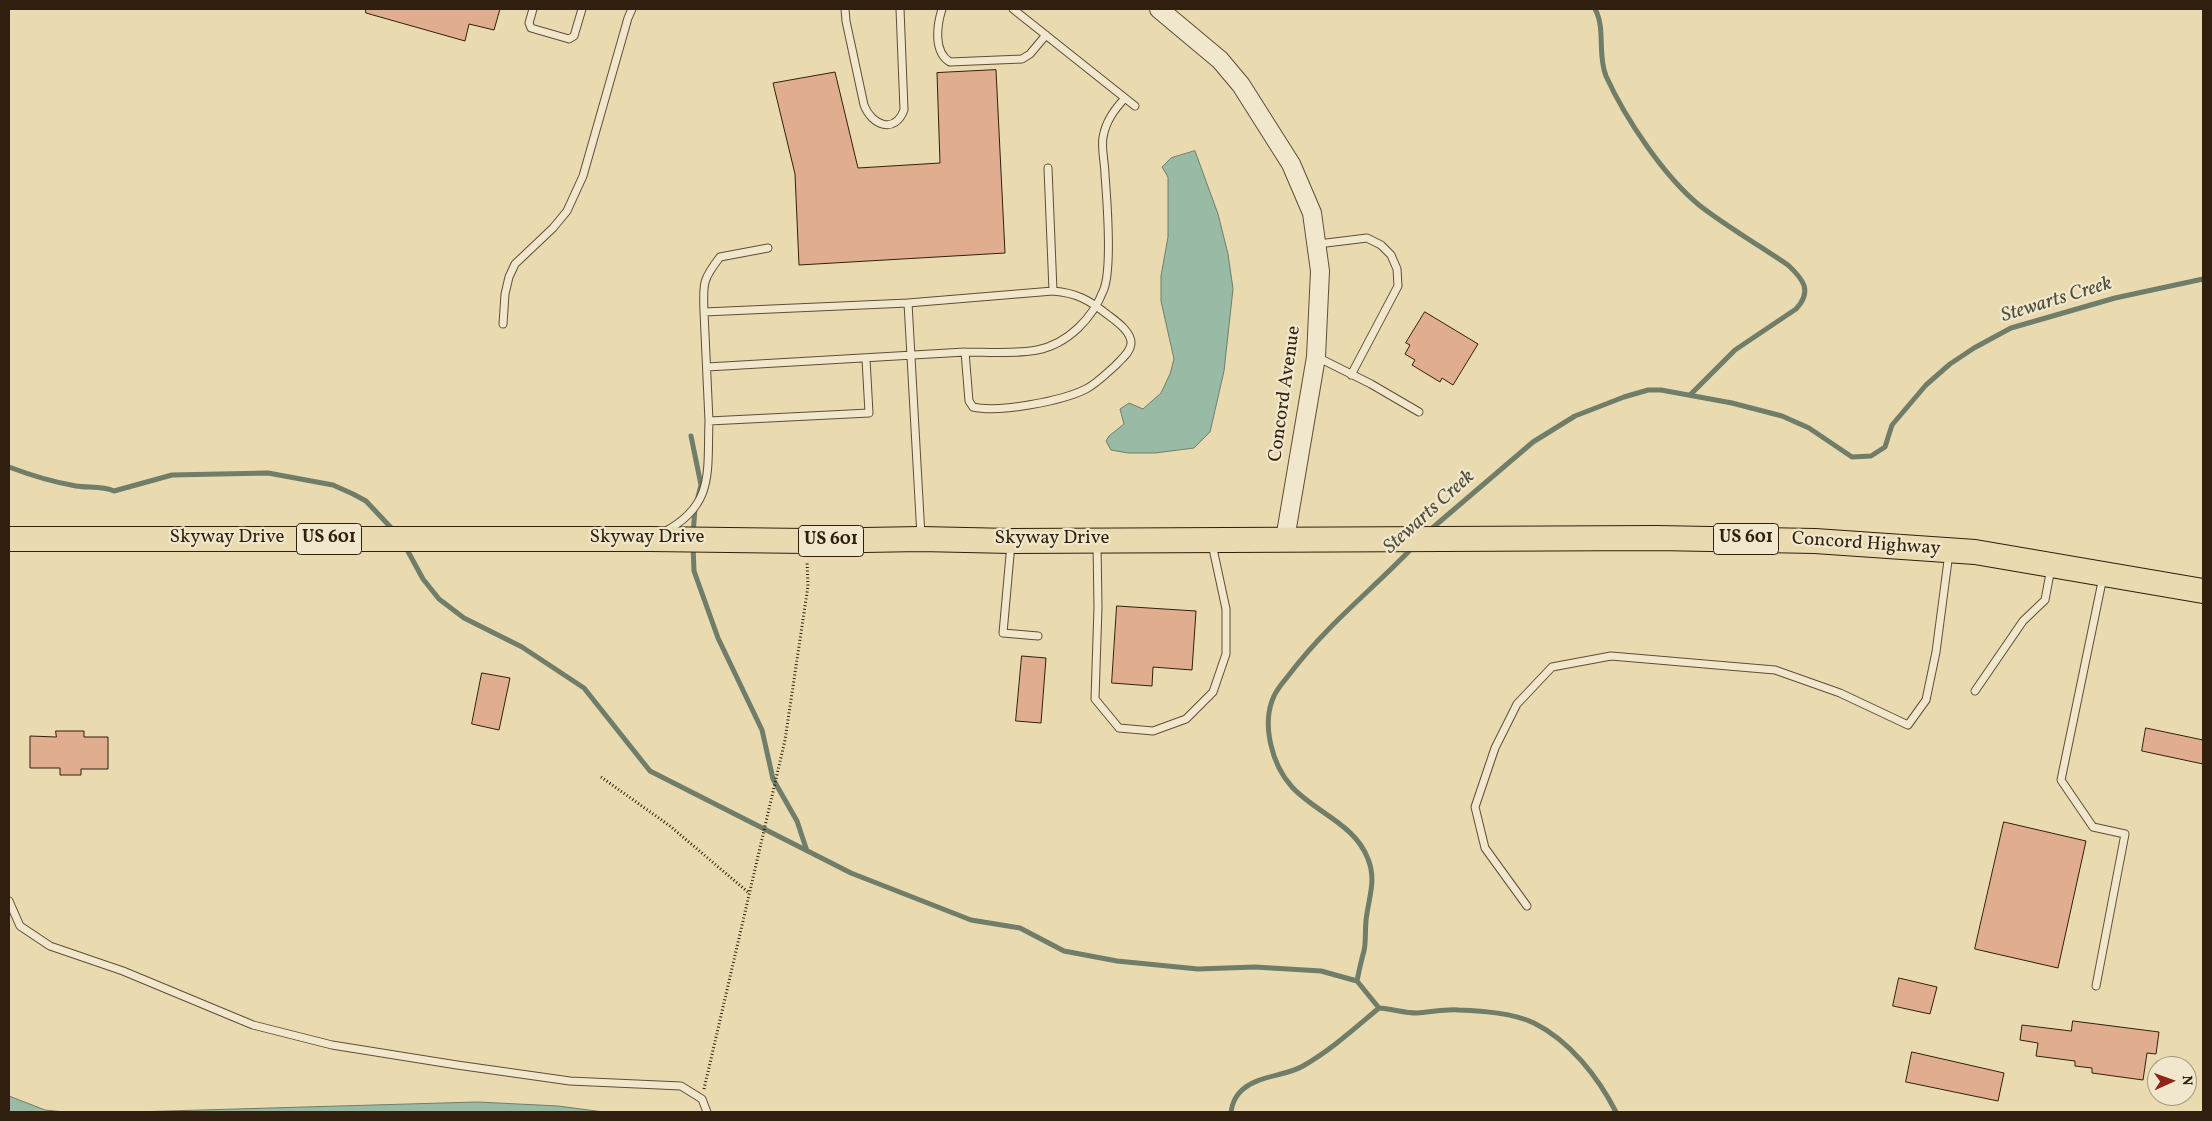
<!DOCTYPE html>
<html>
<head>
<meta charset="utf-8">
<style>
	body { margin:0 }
	#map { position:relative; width:2212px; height:1121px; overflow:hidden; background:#eadab0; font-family:Vollkorn,serif }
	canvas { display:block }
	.frame { position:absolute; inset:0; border:10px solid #301f0e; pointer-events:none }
	.north { position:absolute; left:2147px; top:1056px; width:50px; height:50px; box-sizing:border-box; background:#f1e7cc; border:1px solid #a49780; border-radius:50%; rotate:88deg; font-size:14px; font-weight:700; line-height:20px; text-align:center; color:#301f0e }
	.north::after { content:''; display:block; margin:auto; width:18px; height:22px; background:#8f2418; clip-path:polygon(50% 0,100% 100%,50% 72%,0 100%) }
</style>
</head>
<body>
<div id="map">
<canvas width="2212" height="1121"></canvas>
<div class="frame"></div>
<div class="north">N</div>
</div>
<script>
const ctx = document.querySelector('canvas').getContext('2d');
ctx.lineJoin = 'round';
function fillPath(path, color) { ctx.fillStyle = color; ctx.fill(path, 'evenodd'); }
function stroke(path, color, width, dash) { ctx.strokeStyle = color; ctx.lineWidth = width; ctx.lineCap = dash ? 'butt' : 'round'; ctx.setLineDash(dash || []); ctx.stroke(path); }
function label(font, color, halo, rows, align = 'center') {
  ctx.font = font + ' Vollkorn,serif'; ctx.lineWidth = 4.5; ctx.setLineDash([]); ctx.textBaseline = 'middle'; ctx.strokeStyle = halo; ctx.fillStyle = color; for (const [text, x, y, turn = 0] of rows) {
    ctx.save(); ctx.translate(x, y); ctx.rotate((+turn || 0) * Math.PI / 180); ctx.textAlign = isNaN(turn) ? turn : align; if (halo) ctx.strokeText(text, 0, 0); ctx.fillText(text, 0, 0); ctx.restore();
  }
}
const water = new Path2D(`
	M1195 151 1218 214 1228 254 1233 289 1224 371 1210 432 1194 448 1155 453H1128L1111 450 1106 441 1109 436 1124 424 1120 409 1129 403 1143 409 1161 393 1170 374 1174 359 1161 301V276L1168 237V177L1162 167 1171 158Z
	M9 1096 45 1110 65 1112H9Z
	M478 1102 558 1106 604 1112H133Z`);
fillPath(water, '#99bba6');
stroke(water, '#6f7d69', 1);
stroke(new Path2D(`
	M1595 9C1606 29 1597 54 1606 76 1625 118 1663 175 1699 205 1727 227 1759 245 1788 265 1803 279 1813 291 1796 309L1735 350 1690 395
	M691 436 701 485 698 497
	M9 467C30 475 53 482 76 486 89 488 102 486 114 491L172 475 268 473 333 485 353 494 366 501 396 533
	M1430 530 1533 442 1575 416 1624 397 1648 390H1661L1732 403 1782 416 1809 428 1852 457 1871 456 1885 447 1892 425 1926 385 1950 364 1974 348 2011 328 2115 298 2203 279
	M693 535 695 508
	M405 546 423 579 439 599 464 618 522 647 584 688 650 771 851 873 971 920 1020 928 1064 951 1117 961 1198 969 1255 967 1321 971 1357 981
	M693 546 694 571 718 638 762 730 773 779 797 821 807 851
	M1413 547C1373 589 1327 625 1292 671 1286 679 1278 687 1274 696 1261 724 1272 765 1292 787 1316 813 1355 824 1368 859 1377 881 1368 899 1366 921 1365 931 1366 942 1364 951 1361 961 1359 971 1357 981L1379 1008C1392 1009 1405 1013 1417 1013 1431 1012 1445 1009 1459 1010 1483 1011 1513 1013 1534 1023 1570 1041 1598 1077 1616 1112
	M1231 1112C1232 1105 1235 1097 1240 1092 1256 1075 1284 1077 1303 1066 1331 1050 1355 1028 1379 1008`), '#6f7d69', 5);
const building = new Path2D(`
	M366 9H500L494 30 469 24 465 41 366 13Z
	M996 70 1005 253 799 265 795 174 773 83 835 72 858 168 940 163 937 73Z
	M1425 312 1478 344 1453 385 1442 378 1440 382 1412 365 1415 360 1405 354 1410 345 1406 343Z
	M1117 606 1196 611 1192 670 1153 667 1152 686 1112 683Z
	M1022 656 1046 658 1041 723 1016 721Z
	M482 673 510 678 499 730 472 724Z
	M2146 728 2203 740V764L2142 751Z
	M56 731H84V737H108V769H81V775H60V768H30V736L56 737Z
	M2004 822 2086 841 2058 968 1975 949Z
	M1899 978 1937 987 1930 1014 1893 1006Z
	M2073 1021 2159 1032 2156 1054 2147 1053 2143 1080 2092 1073V1068L2075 1066V1061L2036 1056 2038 1043 2020 1040 2022 1025 2071 1031Z
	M1912 1052 2004 1073 1998 1101 1906 1082Z`);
fillPath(building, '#e1ad8f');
stroke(building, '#301f0e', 1);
const service = new Path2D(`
	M533 9 529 23 531 28 569 39 574 36 582 9
	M845 9 846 21 864 105C872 126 895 134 904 110L900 9
	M942 9C937 25 933 52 950 62L1022 59 1030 54 1046 35
	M1013 9 1135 106
	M1048 168 1053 291
	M1318 244 1367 238 1381 245 1391 255 1397 269 1398 286 1351 375
	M704 312C703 284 702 280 720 257L768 248
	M503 324 505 294 509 277 515 264 553 228 567 211 583 176 628 18 632 9
	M965 352C986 352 1018 354 1037 350 1068 344 1093 318 1104 289 1112 267 1107 200 1105 175 1105 163 1101 149 1103 137 1106 121 1114 110 1125 98
	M1317 357 1371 384 1419 412
	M866 359 869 413 709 421 704 312 908 303 921 536
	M707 367 965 352 969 401 973 407C999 413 1062 401 1086 389 1096 384 1107 373 1116 365 1121 359 1130 353 1131 344 1132 332 1116 321 1108 315 1089 300 1077 293 1053 291L908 303
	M664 532C715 505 707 472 709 421
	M1011 544 1003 633 1038 636
	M1097 544 1098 607 1095 699 1119 728 1153 731 1186 719 1213 692 1226 654V609L1212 544
	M1975 691 2023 621 2045 600 2051 568
	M9 901 20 926 50 946 123 971 253 1025 332 1045 457 1065 570 1081 681 1086 702 1099 707 1112
	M1527 906 1485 848 1475 807 1495 748 1517 704 1552 667 1611 656 1775 670 1840 693 1908 725 1926 700 1936 652 1949 553
	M2096 986 2125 834 2093 827 2061 780 2103 577`);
const tertiary = new Path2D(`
	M1159 9 1220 60 1241 85 1291 164 1312 213 1320 271 1316 357 1285 539`);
const trunk = new Path2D(`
	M9 539H650L807 541 921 539 1011 541 1657 538 1815 541 1975 552 2203 591`);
stroke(service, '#5e4e36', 9);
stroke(tertiary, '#5e4e36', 20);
stroke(trunk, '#301f0e', 26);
stroke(new Path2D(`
	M601 777 670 826 749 893
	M704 1089 785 740 808 586 807 561`), '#301f0e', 3, [1, 2.5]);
stroke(service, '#f1e7cc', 7);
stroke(tertiary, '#f1e7cc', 18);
stroke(trunk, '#eadab0', 24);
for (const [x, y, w] of [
	[329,539,65],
	[1746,539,65],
	[831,541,65]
]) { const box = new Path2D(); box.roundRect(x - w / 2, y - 15.5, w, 31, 4); ctx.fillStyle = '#f1e7cc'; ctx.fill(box); stroke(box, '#301f0e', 1); }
label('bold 18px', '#301f0e', null, [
	["US 601",329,539],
	["US 601",1746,539],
	["US 601",831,541]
]);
label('19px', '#301f0e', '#f1e7cc', [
	["Concord Avenue",1286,394,-82],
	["Skyway Drive",227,539],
	["Skyway Drive",647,539],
	["Skyway Drive",1052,540],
	["Concord Highway",1866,545,4]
]);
label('italic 20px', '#504e3c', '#f1e7cc', [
	["Stewarts Creek",2057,301,-17],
	["Stewarts Creek",1430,513,-42]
]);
</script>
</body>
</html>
